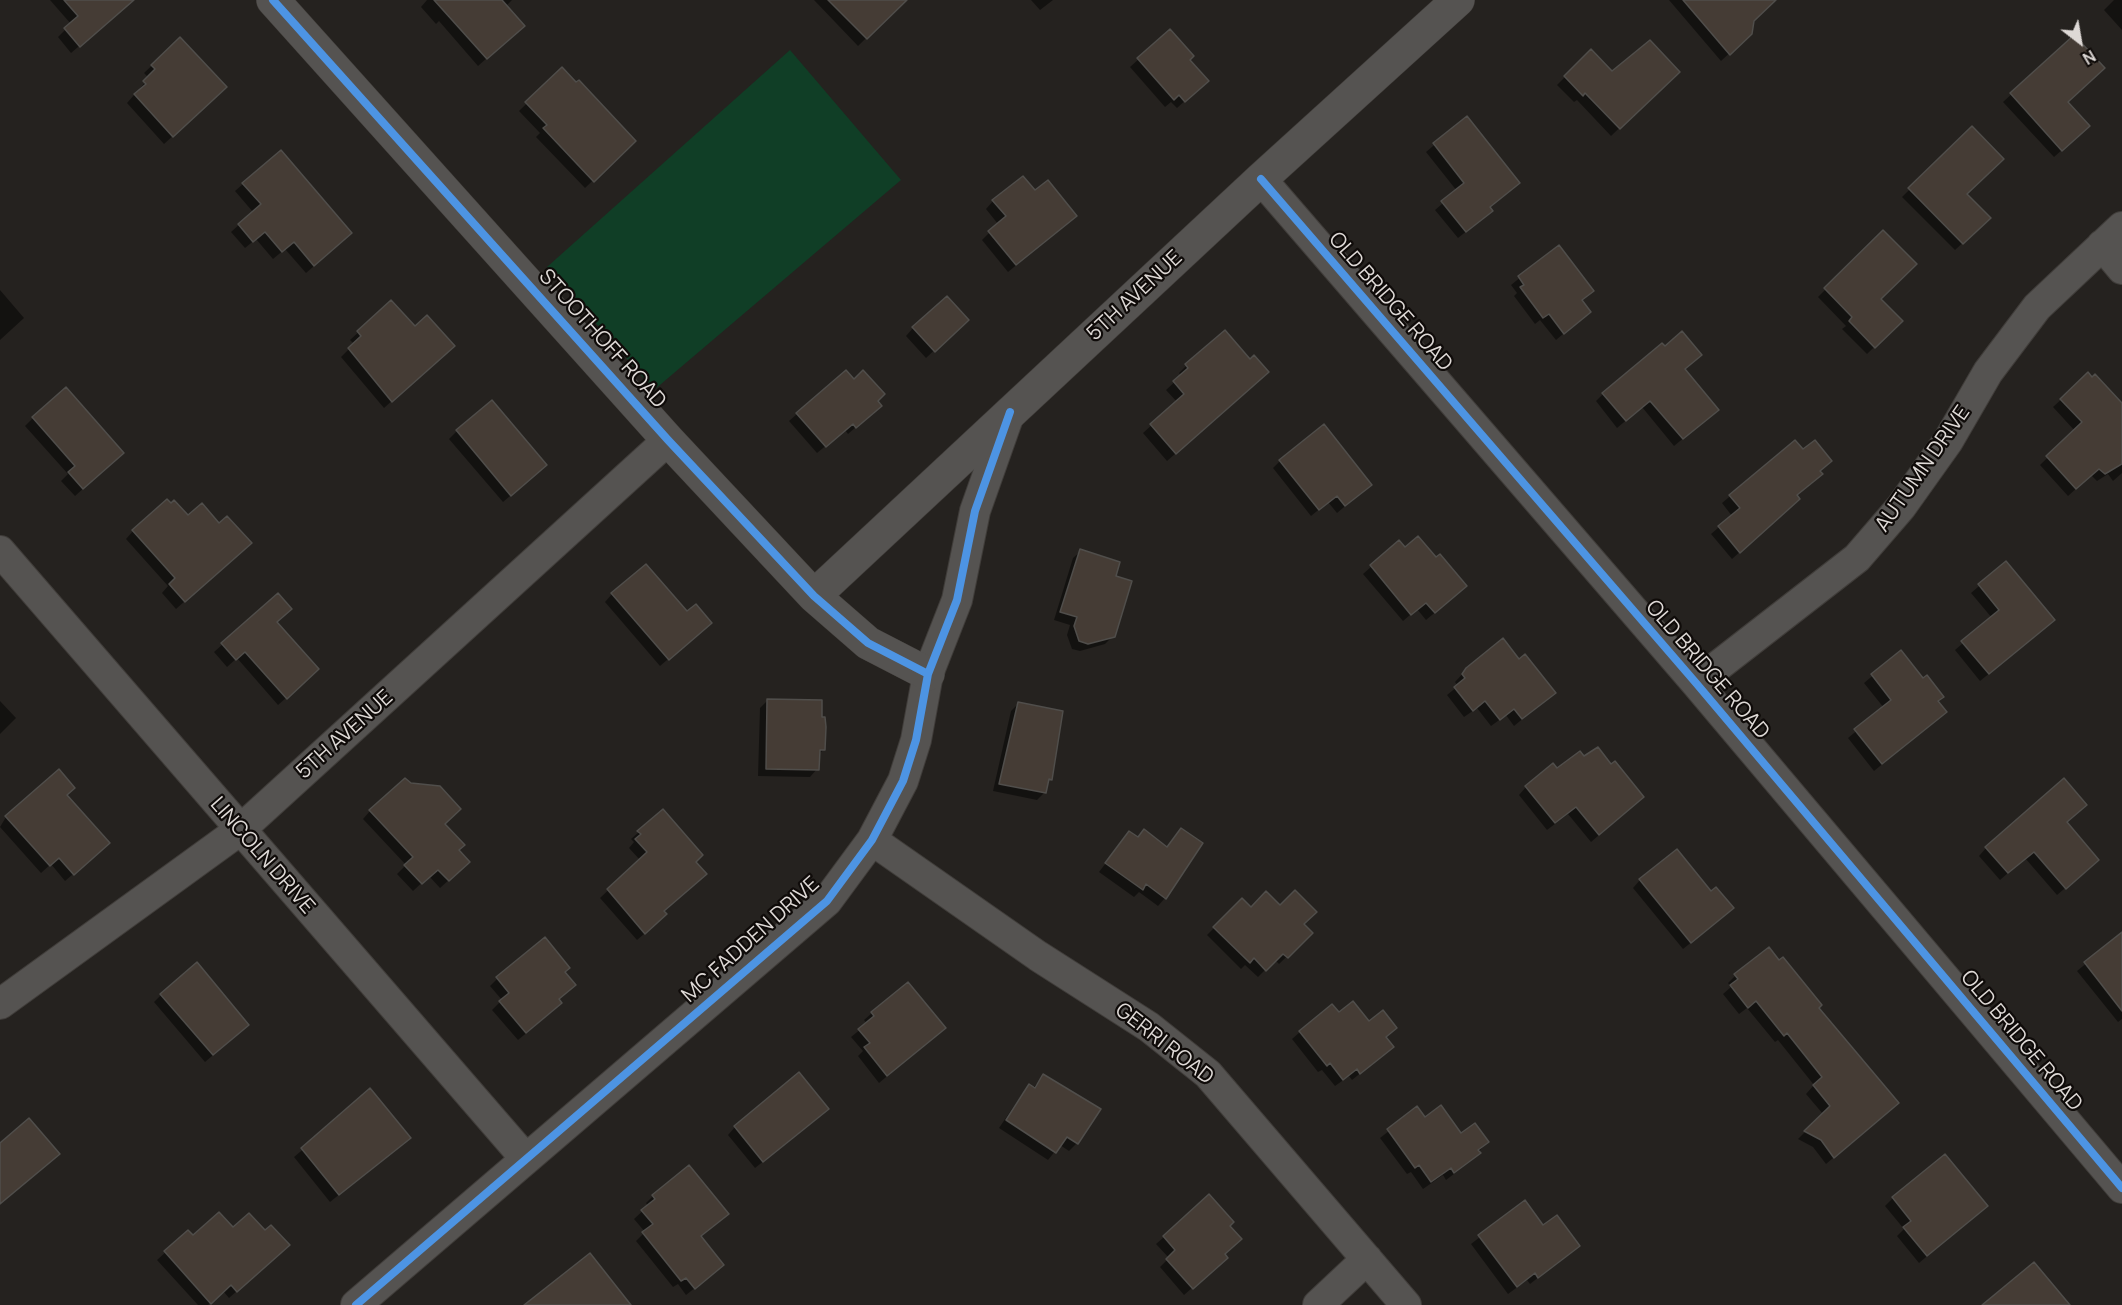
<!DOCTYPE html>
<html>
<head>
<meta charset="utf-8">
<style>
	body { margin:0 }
	#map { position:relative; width:2122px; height:1305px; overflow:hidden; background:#25221f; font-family:Manrope,sans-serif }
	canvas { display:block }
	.north { position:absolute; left:2050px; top:12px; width:60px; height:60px; -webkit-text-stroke:4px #0f0b09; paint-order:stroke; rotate:149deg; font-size:16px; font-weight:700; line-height:24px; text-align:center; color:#ded9d6 }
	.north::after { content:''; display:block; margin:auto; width:21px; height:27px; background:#ded9d6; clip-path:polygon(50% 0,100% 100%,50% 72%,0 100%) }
</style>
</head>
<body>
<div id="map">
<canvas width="2122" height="1305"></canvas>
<div class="north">N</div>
</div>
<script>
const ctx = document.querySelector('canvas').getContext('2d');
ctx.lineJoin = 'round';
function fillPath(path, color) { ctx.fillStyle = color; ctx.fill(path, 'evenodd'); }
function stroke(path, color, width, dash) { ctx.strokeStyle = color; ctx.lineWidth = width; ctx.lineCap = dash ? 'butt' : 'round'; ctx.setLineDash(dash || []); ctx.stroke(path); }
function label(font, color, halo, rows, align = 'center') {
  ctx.font = font + ' Manrope,sans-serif'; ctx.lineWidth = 4.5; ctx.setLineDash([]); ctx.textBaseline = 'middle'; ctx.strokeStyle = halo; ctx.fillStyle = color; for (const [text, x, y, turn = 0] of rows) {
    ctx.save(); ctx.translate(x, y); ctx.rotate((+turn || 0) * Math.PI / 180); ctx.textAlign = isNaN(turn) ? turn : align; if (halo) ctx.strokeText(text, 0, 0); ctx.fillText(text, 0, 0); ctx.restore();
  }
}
fillPath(new Path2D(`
	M790 50 901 180 654 390 547 267Z`), '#103e26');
fillPath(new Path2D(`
	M50 0H133L71 53 58 37 71 24Z
	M427 0H512L506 6 515 33 478 66 439 21 436 24 421 7Z
	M814 0H905L858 46Z
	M1031 0H1053L1040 10Z
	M1669 0H1774L1752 20 1751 33 1721 61Z
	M2114 0H2122V30L2104 10Z
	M1170 31 1199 88 1177 108 1171 102 1165 107 1130 67Z
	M2074 37 2066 102 2080 134 2054 157 2003 102Z
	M180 39 218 95 164 144 127 103 149 78 144 73Z
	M1591 51 1612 73 1678 72 1611 136 1577 100 1574 102 1557 85Z
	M562 69 634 141 585 188 536 137 540 133 519 111Z
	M1466 118 1518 183 1489 208 1483 218 1458 238 1435 210 1457 191 1426 152Z
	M1972 128 1965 194 1981 226 1955 250 1902 197Z
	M243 184 343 241 306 273 285 249 273 259 256 239 245 248 231 232 253 212 235 191Z
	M1035 193 1067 223 1008 272 982 240 998 224 986 209 993 201Z
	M1883 232 1879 299 1901 321 1867 354 1842 329 1846 326 1818 297Z
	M1558 247 1592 291 1581 301 1589 312 1556 340 1540 320 1535 324 1514 296 1517 293 1511 285Z
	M0 290 24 318 0 340Z
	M391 302 415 328 445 353 384 408 341 357 354 344 350 340Z
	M959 327 926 358 906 336 913 328Z
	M1186 366 1259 380 1167 461 1143 433 1177 402 1166 390 1181 376 1179 373Z
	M1683 370 1709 417 1674 446 1642 407 1617 428 1596 401 1603 394Z
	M2088 375 2122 405V473L2113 481 2108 474 2097 481 2091 475 2068 496 2040 465 2075 431 2053 407Z
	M876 401 872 413 848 434 845 430 817 453 789 421 797 414Z
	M33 418 115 460 75 496 61 481 68 474 25 426Z
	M457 431 537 473 503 502 449 439Z
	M1795 442 1819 472 1796 496 1791 506 1732 559 1711 534 1732 516 1722 503Z
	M1280 461 1370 485 1337 513 1328 502 1311 516 1273 468Z
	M188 517 242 550 176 609 162 593 168 586 126 539 133 531Z
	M1399 542 1457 594 1426 620 1417 609 1403 621 1363 574Z
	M1081 551 1114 577 1113 636 1105 644 1080 651 1072 649 1067 635 1070 625 1054 620 1073 558Z
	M2006 563 2045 628 1980 681 1955 650 1992 618 1971 593Z
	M612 594 702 630 660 666 605 602Z
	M278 595 276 623 310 677 278 705 237 658 227 667 214 652Z
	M1901 652 1937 719 1874 771 1848 738 1884 708 1864 683Z
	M1519 661 1554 693 1514 726 1506 715 1491 726 1477 708 1464 717 1447 695 1458 686 1455 682 1467 669Z
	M768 700 820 719 823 750 818 755 817 769 810 777 758 776 760 708Z
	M0 701 16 718 0 734Z
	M1018 704 1050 779 1045 792 1037 800 993 791 1011 711Z
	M1557 770 1635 804 1591 842 1568 814 1547 830 1519 795 1526 787Z
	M59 771 66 795 100 851 65 881 51 864 41 873 0 827 6 817Z
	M370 811 443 824 457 851 460 870 440 888 429 876 413 891 397 874 406 865 363 819Z
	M2066 823 2090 867 2057 895 2025 858 2000 880 1979 856 1986 848Z
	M1181 830 1165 898 1158 906 1139 892 1134 897 1099 872 1129 833 1137 838 1166 848Z
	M639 832 694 862 658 922 637 940 600 898 640 860 629 848 634 842 631 839Z
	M1640 880 1724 916 1683 949 1633 888Z
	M1242 900 1251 909 1302 924 1311 933 1279 964 1275 960 1258 977 1245 965 1241 969 1207 935Z
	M2122 934V1019L2118 1022 2077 971Z
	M1769 949 1817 1008 1890 1110 1826 1164 1813 1147 1798 1139 1823 1114 1806 1094 1814 1085 1778 1040 1775 1042 1747 1008 1739 1014 1723 994 1731 987 1728 983 1735 976Z
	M563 972 553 1011 518 1040 492 1010 502 1000 490 986 497 979Z
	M161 995 240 1032 205 1062 154 1002Z
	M872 1013 944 1028 879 1083 858 1056 863 1051 851 1037 867 1024 864 1020Z
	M1339 1014 1369 1023 1385 1037 1384 1054 1352 1080 1349 1076 1335 1086 1322 1070 1318 1072 1292 1039 1300 1032Z
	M1044 1076 1077 1143 1069 1151 1060 1145 1048 1160 999 1128 1022 1094 1030 1086 1033 1088Z
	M1417 1109 1425 1119 1461 1135 1487 1142 1471 1161 1446 1180 1443 1175 1423 1189 1411 1172 1407 1174 1380 1138Z
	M344 1115 409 1138 330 1202 294 1157Z
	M819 1117 755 1168 728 1135 735 1127Z
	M653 1196 719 1221 700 1237 715 1272 686 1295 678 1284 673 1287 636 1241 645 1232 634 1219 648 1206 646 1203Z
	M1893 1198 1986 1206 1919 1263 1897 1236 1904 1229 1885 1206Z
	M1525 1202 1543 1227 1578 1246 1530 1284 1527 1280 1508 1294 1471 1244Z
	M1228 1226 1223 1254 1218 1265 1184 1295 1160 1267 1169 1258 1156 1244 1164 1237Z
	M233 1229 280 1253 229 1298 223 1291 208 1305H198L157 1260 188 1232 193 1237Z`), '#0007');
const building = new Path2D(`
	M64 0H134L80 47 64 28 78 16Z
	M434 0H502L525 26 487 59Z
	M828 0H907L867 39Z
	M1683 0H1776L1754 21 1752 34 1730 55Z
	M1170 29 1194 56 1190 60 1209 81 1185 102 1179 95 1174 100 1137 58Z
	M2074 35 2105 68 2068 102 2090 126 2062 151 2010 93Z
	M180 37 227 87 173 137 134 94 146 84 143 81 155 69 151 65Z
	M1650 40 1680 72 1620 129 1585 93 1583 96 1564 76 1591 49 1612 71Z
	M562 67 576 82 579 80 636 141 594 182 543 128 547 125 525 102Z
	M1467 116 1520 183 1490 207 1493 211 1466 232 1441 201 1464 183 1433 143Z
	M1972 126 2004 159 1967 194 1991 218 1963 244 1908 188Z
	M281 150 352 233 314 266 294 242 282 252 265 232 253 242 238 224 261 204 242 183Z
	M1023 176 1035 190 1048 180 1077 216 1016 265 988 231 1006 216 992 200Z
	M1883 230 1917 264 1881 299 1903 321 1875 348 1849 321 1852 317 1824 288Z
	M1559 245 1594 291 1582 300 1591 312 1564 334 1549 314 1543 318 1520 287 1524 285 1518 276Z
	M947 296 969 320 935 352 912 327Z
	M391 300 415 326 427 315 455 346 392 402 348 348 361 336 357 331Z
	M1225 330 1250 359 1254 355 1269 372 1176 454 1150 424 1184 394 1173 381 1188 368 1185 364Z
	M1682 331 1702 355 1685 369 1719 410 1683 439 1650 401 1626 421 1602 393 1662 343 1665 346Z
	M846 370 854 379 863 370 885 394 878 401 882 406 856 428 853 424 826 447 796 413Z
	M2088 372 2092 377 2095 374 2122 403V464L2105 474 2099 469 2076 489 2046 456 2082 422 2060 399Z
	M66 387 124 453 83 489 68 472 75 466 32 417Z
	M492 400 547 465 511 496 456 430Z
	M1324 424 1372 485 1345 506 1337 496 1319 510 1279 460Z
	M1795 440 1803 449 1815 440 1832 461 1820 471 1823 474 1797 495 1800 499 1740 553 1718 526 1740 508 1729 495Z
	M167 499 171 503 174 500 188 515 202 503 219 523 227 516 252 543 185 602 169 584 175 578 132 530Z
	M1418 536 1436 557 1440 554 1467 586 1435 613 1426 603 1411 615 1370 565 1399 540 1405 547Z
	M1080 549 1120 562 1116 576 1132 581 1115 637 1088 644 1079 641 1074 626 1077 617 1060 612Z
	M2006 561 2055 620 1989 674 1961 641 1999 610 1978 584Z
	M646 564 687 611 696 604 712 623 669 660 611 593Z
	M278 593 292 609 277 622 319 669 287 699 245 652 236 660 221 643Z
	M1503 638 1519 659 1525 654 1556 693 1522 719 1514 709 1500 720 1485 701 1473 711 1454 687 1465 678 1462 674 1466 668Z
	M1901 650 1923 678 1927 675 1944 697 1938 701 1947 712 1882 764 1854 729 1891 700 1871 674Z
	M767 699 822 700V717H825L826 727 825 750H820L819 770 766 769Z
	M1018 702 1063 711 1052 780 1049 779 1046 793 999 784Z
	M1598 747 1611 764 1615 761 1644 797 1599 835 1576 807 1555 823 1525 786 1553 763 1557 768 1580 751 1584 756Z
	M59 769 75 788 67 795 110 843 74 875 59 858 50 866 5 816Z
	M405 778 411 783 440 786 461 809 445 824 465 845 459 850 470 862 449 881 438 870 422 884 404 865 413 857 369 810Z
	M2064 778 2087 805 2067 822 2099 860 2066 889 2034 852 2008 873 1985 847Z
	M663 809 703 855 696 862 707 874 664 911 667 914 645 934 607 889 647 852 635 839 641 834 637 831Z
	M1181 828 1203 843 1166 899 1146 884 1143 890 1105 863 1129 831 1138 837 1144 829 1167 847Z
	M1677 849 1711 891 1716 887 1734 908 1691 943 1639 879Z
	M1295 890 1317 912 1304 924 1313 933 1288 958 1283 954 1266 971 1254 958 1250 963 1213 927 1242 898 1251 907 1266 891 1280 905Z
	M2122 932V1011L2084 962Z
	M545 937 570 968 565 972 576 985 559 999 562 1003 526 1033 499 1001 509 993 496 977Z
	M1769 947 1779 960 1783 957 1822 1005 1819 1008 1899 1103 1834 1158 1821 1140 1804 1131 1830 1106 1813 1085 1822 1077 1787 1033 1784 1036 1756 1001 1748 1008 1730 985 1738 979 1734 974Z
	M197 962 249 1025 213 1055 160 994Z
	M908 982 946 1028 887 1076 864 1047 870 1043 858 1029 874 1016 871 1012Z
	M1353 1001 1369 1021 1383 1010 1397 1028 1386 1037 1394 1047 1360 1074 1357 1069 1343 1080 1330 1063 1327 1066 1299 1031 1332 1004 1339 1012Z
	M799 1072 829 1109 763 1162 734 1126Z
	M1043 1074 1101 1109 1078 1144 1067 1137 1056 1153 1006 1120 1029 1084 1035 1088Z
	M370 1088 411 1138 339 1195 301 1148Z
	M1441 1105 1461 1133 1475 1123 1489 1142 1478 1150 1481 1153 1454 1173 1451 1168 1431 1182 1419 1165 1415 1168 1387 1129 1417 1106 1425 1117Z
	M29 1118 60 1154 0 1204V1143Z
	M1945 1154 1988 1206 1927 1256 1903 1227 1911 1221 1892 1197Z
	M689 1165 729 1214 701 1236 724 1265 695 1289 686 1278 681 1281 642 1232 653 1224 641 1210 655 1199 652 1195Z
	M1209 1194 1234 1222 1230 1226 1242 1239 1225 1254 1228 1258 1193 1289 1166 1259 1175 1250 1163 1236Z
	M1525 1200 1543 1225 1557 1215 1580 1246 1538 1278 1535 1273 1517 1287 1478 1235Z
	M219 1212 233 1227 249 1213 265 1230 271 1225 290 1245 237 1292 231 1285 211 1304 164 1251 188 1230 193 1235Z
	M590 1253 631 1305H524Z
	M2034 1262 2070 1305H1982Z`);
fillPath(building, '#453c35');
stroke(building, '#504e4b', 1.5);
const minor = new Path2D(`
	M1261 179 1696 683 2122 1188
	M2102 245 2122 269
	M0 551 526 1159
	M1696 683 1857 558 1901 507 1948 441 1988 372 2037 307 2122 227
	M872 840 1038 956 1149 1027 1208 1074 1406 1305
	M0 1004 240 830 668 440
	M356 1305 827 901 872 840 903 781 916 740 928 674 957 600 975 511 1010 412
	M1318 1305 1367 1259`);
const tertiary = new Path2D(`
	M273 0 668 440 814 596 868 643 928 674
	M814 596 1261 179 1458 0`);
stroke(minor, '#403d3a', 32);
stroke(tertiary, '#403d3a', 34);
stroke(minor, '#555351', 30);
stroke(tertiary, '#555351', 33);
stroke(new Path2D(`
	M273 0 668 440 814 596 868 643 928 674
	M1261 179 1696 683 2122 1188
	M356 1305 827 901 872 840 903 781 916 740 928 674 957 600 975 511 1010 412`), '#4d94e3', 8);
label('21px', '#ded9d6', '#0f0b09', [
	["5TH AVENUE",1135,296,-43],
	["OLD BRIDGE ROAD",1390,302,49],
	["STOOTHOFF ROAD",602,339,48],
	["AUTUMN DRIVE",1923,469,-55],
	["OLD BRIDGE ROAD",1707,670,49],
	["5TH AVENUE",345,735,-42],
	["LINCOLN DRIVE",262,856,49],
	["MC FADDEN DRIVE",751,940,-42],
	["OLD BRIDGE ROAD",2021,1041,50],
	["GERRI ROAD",1164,1044,38]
]);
</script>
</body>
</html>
